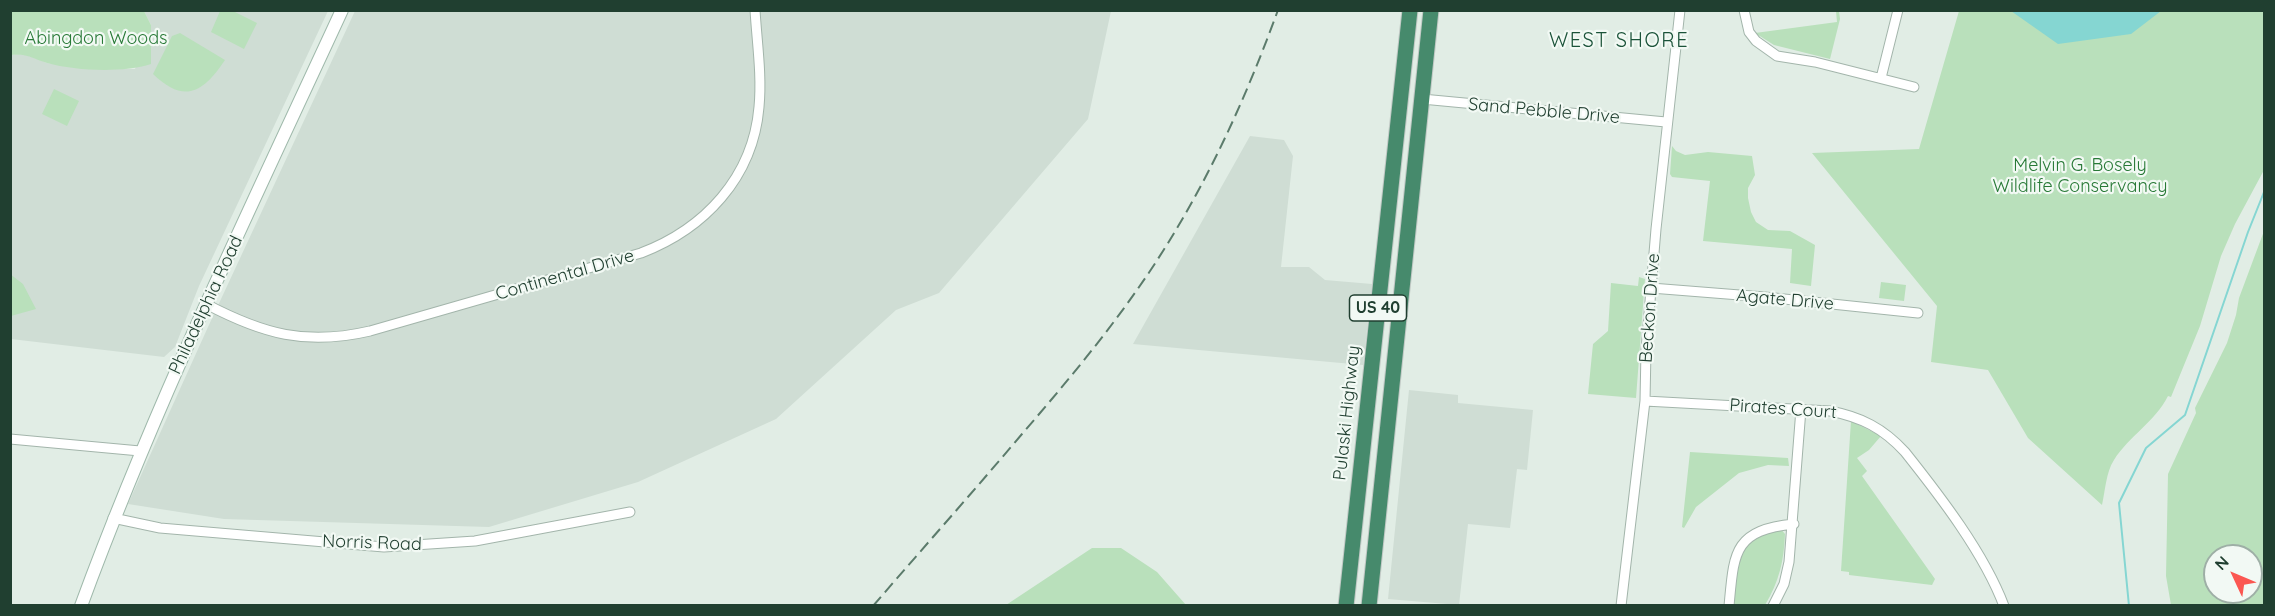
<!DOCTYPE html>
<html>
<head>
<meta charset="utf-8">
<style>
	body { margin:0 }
	#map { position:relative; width:2275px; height:616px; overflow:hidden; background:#e1ede5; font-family:Quicksand,sans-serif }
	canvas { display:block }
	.frame { position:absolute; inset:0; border:12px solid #203f30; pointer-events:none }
	.north { position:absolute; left:2203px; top:544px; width:60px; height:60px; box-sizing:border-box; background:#f2f9f4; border:2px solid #9eafa6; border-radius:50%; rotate:314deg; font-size:16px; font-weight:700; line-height:24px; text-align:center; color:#203f30 }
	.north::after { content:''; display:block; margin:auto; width:21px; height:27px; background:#fb5751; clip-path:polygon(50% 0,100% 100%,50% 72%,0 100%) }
</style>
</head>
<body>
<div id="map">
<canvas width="2275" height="616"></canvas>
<div class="frame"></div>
<div class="north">N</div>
</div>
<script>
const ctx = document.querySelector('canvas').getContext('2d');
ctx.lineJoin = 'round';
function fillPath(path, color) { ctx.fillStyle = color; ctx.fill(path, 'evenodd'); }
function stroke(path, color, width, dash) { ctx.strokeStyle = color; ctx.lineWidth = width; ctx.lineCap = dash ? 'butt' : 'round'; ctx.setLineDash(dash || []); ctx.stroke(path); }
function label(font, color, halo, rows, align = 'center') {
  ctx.font = font + ' Quicksand,sans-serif'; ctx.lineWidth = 4.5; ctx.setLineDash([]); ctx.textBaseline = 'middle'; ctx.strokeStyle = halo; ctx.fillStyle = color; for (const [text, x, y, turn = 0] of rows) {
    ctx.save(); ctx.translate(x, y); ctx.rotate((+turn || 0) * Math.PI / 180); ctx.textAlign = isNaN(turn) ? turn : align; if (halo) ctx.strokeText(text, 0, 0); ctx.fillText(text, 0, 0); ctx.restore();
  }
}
fillPath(new Path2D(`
	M144 11H328L199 286 175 347 164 357 11 339V55L26 54 47 63 83 68 135 69 151 25Z
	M355 11H1111L1088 119 939 293 896 310 776 419 638 482 489 527 224 519 128 504 208 327Z
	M1250 136 1284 140 1293 156 1281 267H1309L1325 280 1372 284 1363 365 1133 344Z
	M1409 390 1458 395V403L1533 410 1527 470 1517 469 1510 528 1468 524 1459 605 1388 599Z`), '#cfddd4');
fillPath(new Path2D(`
	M11 10 144 11 151 25V64C123 73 76 71 47 63 30 58 30 54 11 55Z
	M220 11H233L257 23 244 49 211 32Z
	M1836 11H1839L1840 19 1830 59 1774 45 1755 33 1837 22Z
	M1959 11H2264V170L2235 224 2221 256 2200 326 2171 397 2168 396C2155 422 2129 436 2114 460 2106 472 2105 492 2102 505L2028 438 1988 370 1931 362 1937 306 1812 153 1919 149Z
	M180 33 225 60C203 93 184 104 153 74L172 36Z
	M54 89 79 101 67 126 42 114Z
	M1672 146 1676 151 1685 155 1708 152 1752 156 1755 175 1748 188V198L1751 212 1756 222 1768 230 1790 231 1815 245 1811 286 1790 283 1792 249 1703 241 1710 181 1672 177 1670 174Z
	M2264 231V605H2171L2166 576 2168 474 2196 413 2195 408 2227 343 2236 315 2239 298ZM2215 556H2251V592H2215Z
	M10 274 23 284 36 309 11 316Z
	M1639 277 1645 279 1636 398 1588 394 1593 344 1608 331 1611 283 1638 286Z
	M1881 282 1906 285 1904 301 1879 298Z
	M1851 421 1881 436 1869 450 1857 458 1867 471 1862 476 1935 579 1932 585 1849 575V572L1841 571Z
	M1690 452 1788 458 1789 466 1768 465 1739 473 1696 507 1684 528 1682 527Z
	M1780 528 1785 534C1784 561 1779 582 1765 605L1733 606C1735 585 1733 551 1753 538 1760 534 1771 531 1780 528Z
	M1092 548H1121L1157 572 1186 605H1006Z`), '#b9e0bb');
fillPath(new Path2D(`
	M2011 11H2161L2131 34 2058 44Z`), '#85d6d2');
stroke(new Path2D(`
	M2129 606 2119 503 2146 448 2185 415 2248 232 2264 192`), '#85d6d2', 2);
const minor = new Path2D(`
	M1744 10 1749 32 1756 41 1777 56 1815 62 1914 87
	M1881 78 1898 10
	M1422 99 1666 122
	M1651 288 1765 297 1918 313
	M206 304C263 334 306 346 370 331L641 253C704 229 753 178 759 107 762 75 757 43 755 10
	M1645 401 1830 411C1861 417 1883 428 1905 452 1940 496 1984 553 2004 606
	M10 439 140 451
	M113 518 160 528 384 547 475 541 630 512
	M1621 606 1645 401 1646 350 1656 229 1680 10
	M1729 606C1734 553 1733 530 1794 524
	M1773 606 1784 584 1789 562 1801 409`);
const secondary = new Path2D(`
	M81 606C156 402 251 207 342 10`);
const trunk = new Path2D(`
	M1346 606 1410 10
	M1369 606 1431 10`);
stroke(minor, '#a3b5ab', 11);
stroke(secondary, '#9fb9ab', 14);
stroke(trunk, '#c1c9c5', 17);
stroke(minor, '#fff', 9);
stroke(secondary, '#fff', 12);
stroke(trunk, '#468a6c', 15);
stroke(new Path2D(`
	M873 606C923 548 973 492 1022 434 1072 376 1122 316 1163 251 1211 175 1247 95 1278 10`), '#5b7b6b', 2, [12, 6]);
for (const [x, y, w] of [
	[1378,308,57]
]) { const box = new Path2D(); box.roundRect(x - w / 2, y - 13, w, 26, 4.5); ctx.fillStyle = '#f2f9f4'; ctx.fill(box); stroke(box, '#203f30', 1.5); }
label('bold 16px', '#203f30', null, [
	["US 40",1378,308]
]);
label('18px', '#277936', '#f2f9f4', [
	["Abingdon Woods",96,39],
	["Melvin G. Bosely",2080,166],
	["Wildlife Conservancy",2080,187]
]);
label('18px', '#203f30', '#f2f9f4', [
	["Sand Pebble Drive",1544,111,5],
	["Continental Drive",565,275,-16],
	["Agate Drive",1785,300,5],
	["Philadelphia Road",206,305,-65],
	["Beckon Drive",1650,308,-86],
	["Pirates Court",1783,409,4],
	["Pulaski Highway",1347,413,-84],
	["Norris Road",372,543,2]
]);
ctx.letterSpacing = '1.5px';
label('20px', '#1b5339', '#f2f9f4', [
	["WEST SHORE",1619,41]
]);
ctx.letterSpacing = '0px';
</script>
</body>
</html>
